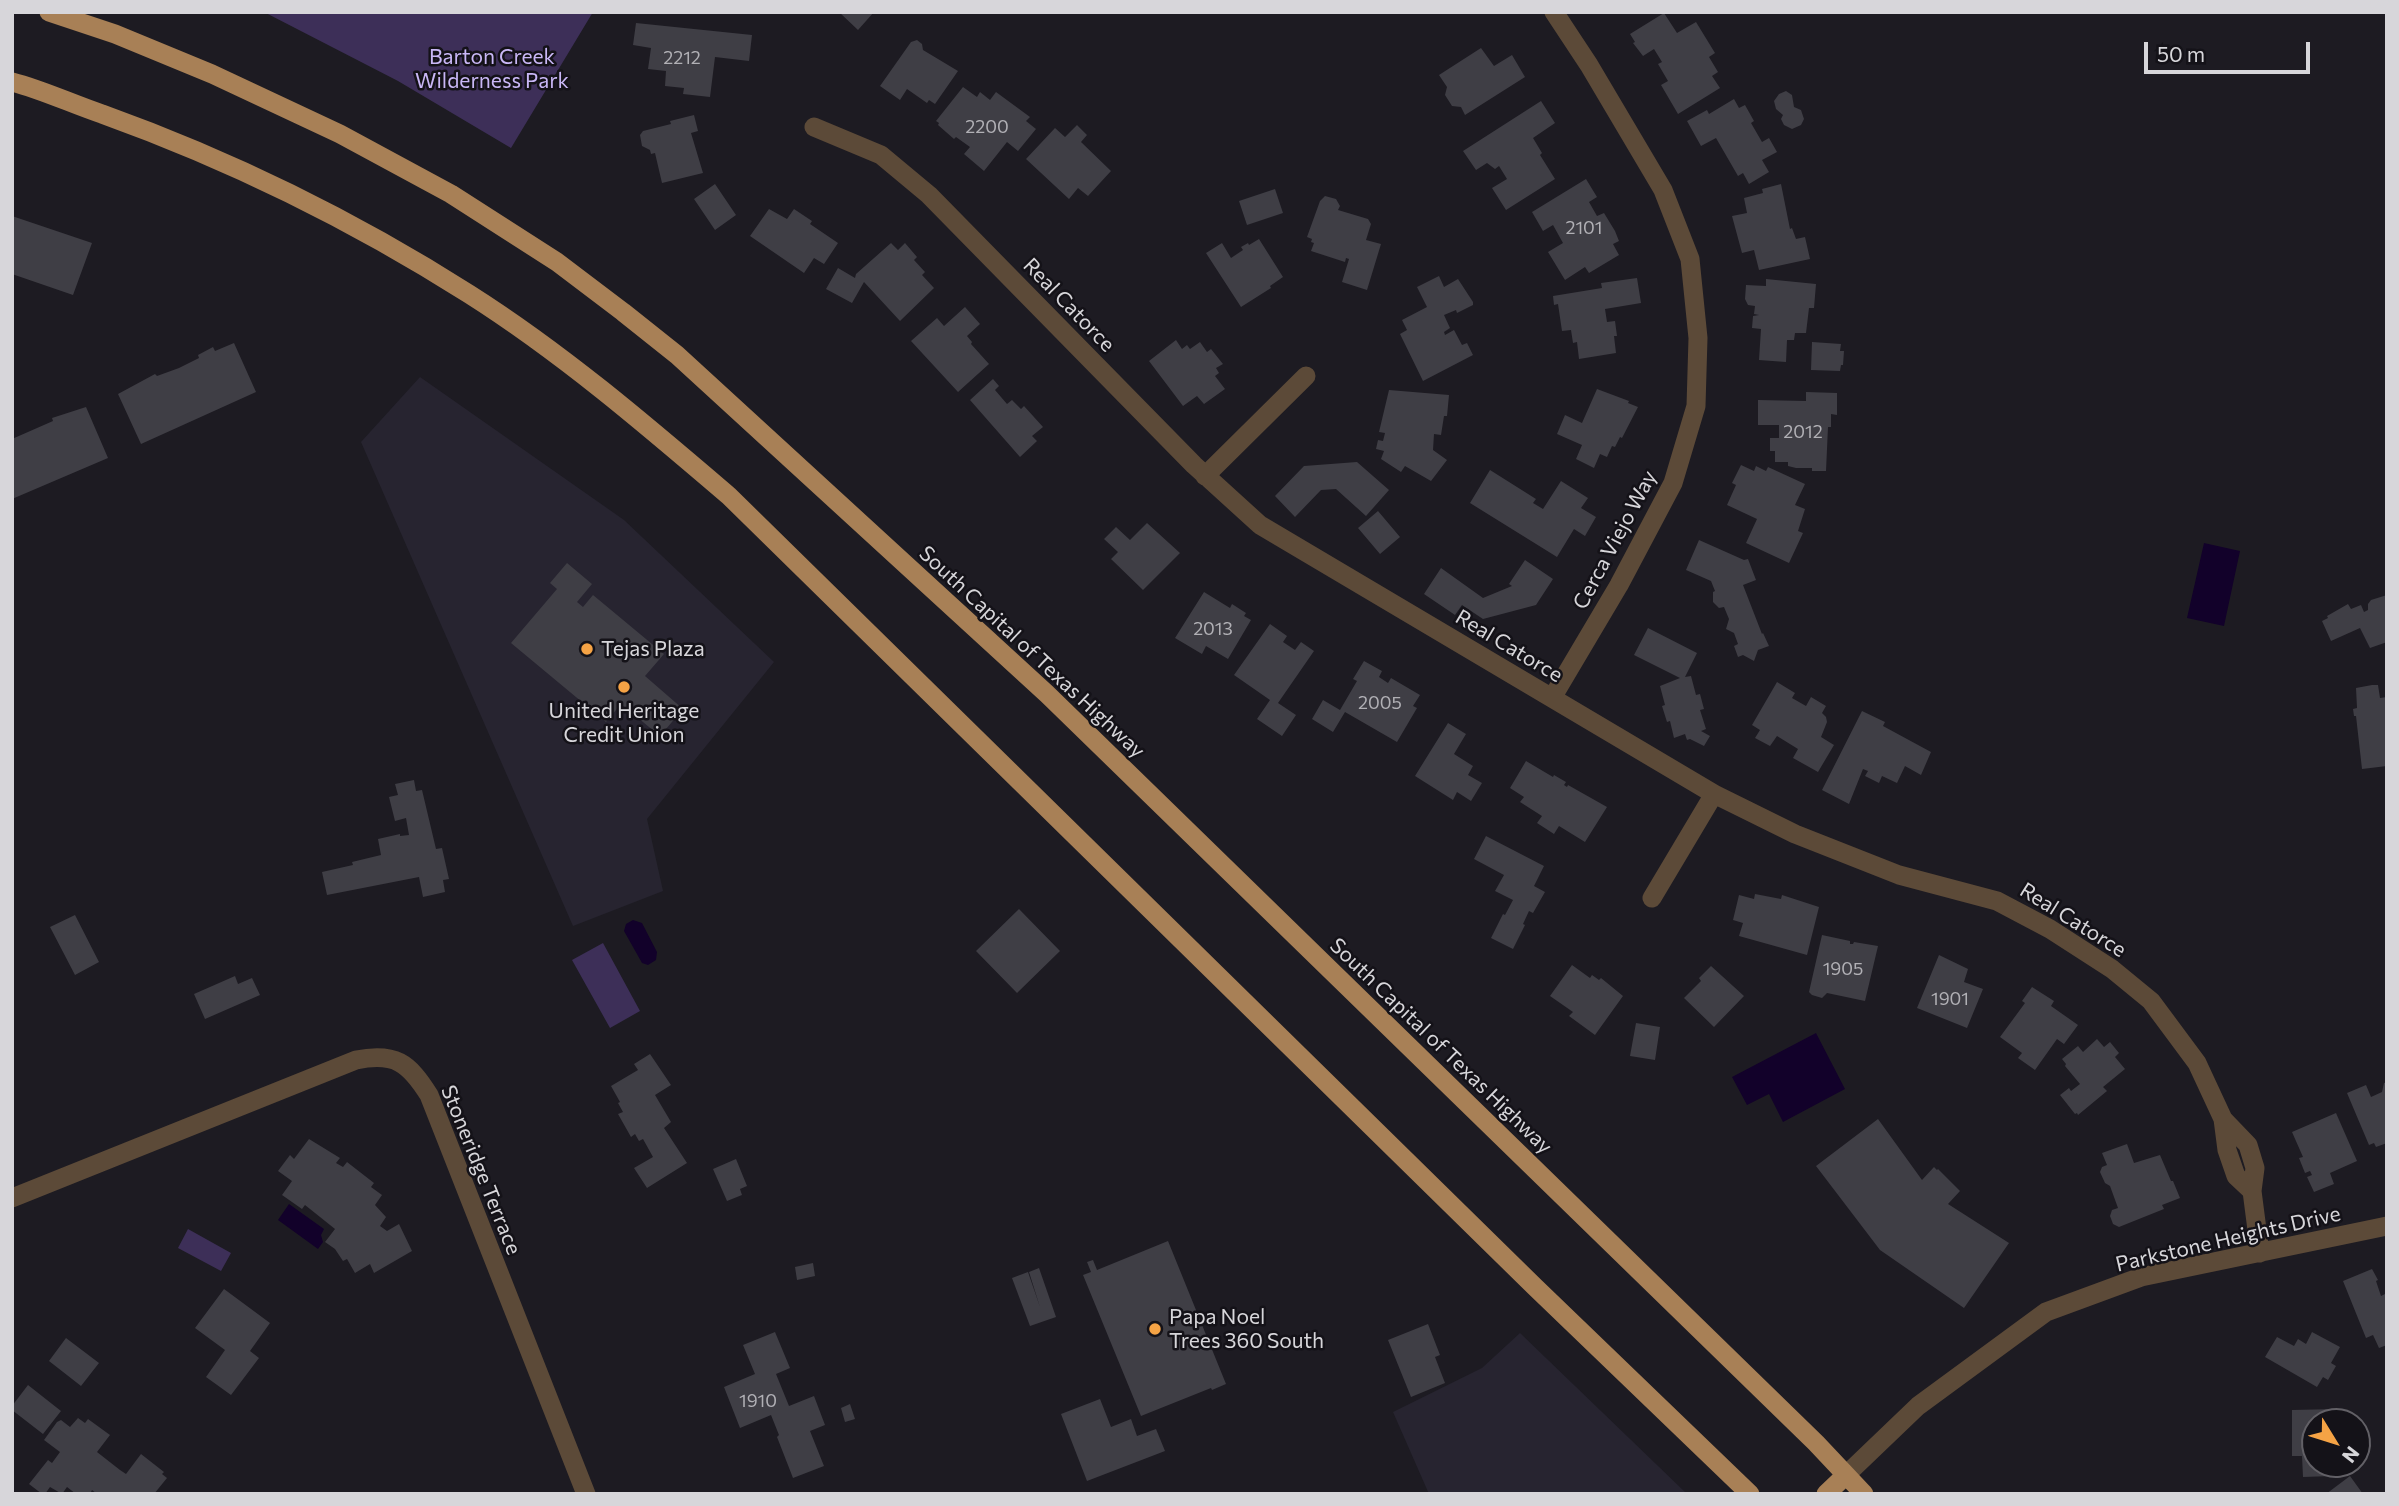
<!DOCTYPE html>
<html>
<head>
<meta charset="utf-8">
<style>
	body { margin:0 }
	#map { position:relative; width:2399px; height:1506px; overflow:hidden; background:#1d1b22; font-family:Commissioner,sans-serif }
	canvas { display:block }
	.frame { position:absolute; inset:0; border:14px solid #d7d6da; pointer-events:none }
	.north { position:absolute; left:2301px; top:1408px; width:70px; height:70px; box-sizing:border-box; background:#141218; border:2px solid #626066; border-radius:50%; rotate:128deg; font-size:19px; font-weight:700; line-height:28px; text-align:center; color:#d7d6da }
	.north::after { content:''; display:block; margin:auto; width:24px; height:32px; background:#f5a345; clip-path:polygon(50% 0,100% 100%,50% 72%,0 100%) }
	.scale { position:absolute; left:2144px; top:42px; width:166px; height:32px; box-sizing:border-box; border:4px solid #d7d6da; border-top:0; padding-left:9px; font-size:21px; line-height:24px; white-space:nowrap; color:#d7d6da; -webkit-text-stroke:5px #141218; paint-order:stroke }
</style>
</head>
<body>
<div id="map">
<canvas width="2399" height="1506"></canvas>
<div class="frame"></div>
<div class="north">N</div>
<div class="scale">50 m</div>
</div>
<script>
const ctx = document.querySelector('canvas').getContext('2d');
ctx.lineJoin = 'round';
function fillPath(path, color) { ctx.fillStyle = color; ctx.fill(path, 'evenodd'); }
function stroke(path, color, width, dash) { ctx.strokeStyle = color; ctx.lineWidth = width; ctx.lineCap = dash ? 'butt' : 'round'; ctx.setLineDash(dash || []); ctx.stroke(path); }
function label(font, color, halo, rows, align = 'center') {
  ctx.font = font + ' Commissioner,sans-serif'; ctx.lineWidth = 5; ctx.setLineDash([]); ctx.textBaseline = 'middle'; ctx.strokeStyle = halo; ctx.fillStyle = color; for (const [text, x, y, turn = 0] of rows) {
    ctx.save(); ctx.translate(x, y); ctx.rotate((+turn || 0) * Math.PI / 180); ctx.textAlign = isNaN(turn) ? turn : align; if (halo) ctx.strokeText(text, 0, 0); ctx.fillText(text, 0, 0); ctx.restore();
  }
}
fillPath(new Path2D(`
	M420 377 624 520 774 662 647 819 663 891 573 926 361 442Z
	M1520 1333 1685 1492 1687 1494H1429L1393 1412 1482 1368Z`), '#272430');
fillPath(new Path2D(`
	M264 12H593L511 148 398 81Z
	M603 943 640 1011 610 1028 572 960Z
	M188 1229 231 1253 221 1271 178 1248Z`), '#3d2f58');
fillPath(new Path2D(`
	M2204 543 2240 551 2224 626 2187 618Z
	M633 920 642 923 657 952 656 960 648 965 642 963 624 931 626 924Z
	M1816 1033 1845 1089 1783 1122 1769 1094 1747 1105 1732 1077Z
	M289 1204 324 1229 321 1235 323 1242 318 1249 278 1220Z`), '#12012a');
fillPath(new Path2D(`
	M839 12H874L858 30Z
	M1664 13 1677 33 1696 22 1715 53 1709 57 1718 72 1712 76 1720 88 1678 114 1661 85 1668 81 1658 64 1662 62 1654 49 1643 56 1633 43 1635 42 1630 34Z
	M636 23 752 35 749 61 715 57 710 97 683 94 684 88 665 86 666 71 648 69 651 48 633 45Z
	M917 40 922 44 923 50 958 71 935 104 929 100 927 103 907 89 900 100 880 86 911 42Z
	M1481 48 1494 66 1512 55 1525 77 1465 115 1461 107 1452 106 1445 95 1447 87 1439 75Z
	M963 87 977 97 980 92 990 100 996 92 1030 117 1026 121 1036 129 1018 151 1007 142 984 171 964 154 970 147 956 137 954 139 938 125 939 123 936 121Z
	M1786 91 1792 95 1794 107 1801 110 1804 119 1801 125 1792 129 1784 125 1781 119 1783 115 1776 109 1774 101 1779 94Z
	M1734 99 1739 108 1745 105 1754 121 1751 123 1762 142 1769 138 1777 152 1762 160 1769 172 1749 184 1743 173 1738 176 1716 138 1701 146 1687 121 1707 110 1709 114Z
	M1541 101 1555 123 1533 138 1542 153 1540 155 1555 179 1506 210 1492 188 1507 179 1499 166 1495 169 1487 163 1476 170 1463 151Z
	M694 115 698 131 691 133 703 173 662 183 655 153 651 154 650 150 642 146 640 135 643 131 671 124 670 121Z
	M1077 125 1087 135 1081 142 1111 171 1088 196 1078 188 1069 199 1026 159 1055 128 1065 137Z
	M1586 179 1597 197 1589 202 1597 216 1604 213 1615 231 1619 241 1613 244 1619 255 1589 273 1585 267 1565 280 1548 252 1563 243 1553 225 1543 231 1532 212Z
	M715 184 736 215 715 230 694 199Z
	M1781 184 1790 229 1792 228 1796 239 1805 237 1810 259 1759 270 1754 250 1742 253 1732 216 1747 213 1744 198 1763 193 1762 189Z
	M1275 189 1283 213 1247 225 1239 201Z
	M1325 196 1336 199 1340 206 1338 210 1368 219 1371 224 1366 240 1381 244 1367 290 1342 282 1349 259 1346 258 1345 262 1311 251 1314 243 1311 242 1312 239 1307 237 1320 201Z
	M769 209 787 219 794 209 812 221 810 224 838 243 824 264 814 258 804 273 750 236Z
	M12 216 92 243 73 295 12 274Z
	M1259 239 1283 277 1270 286 1271 288 1241 307 1206 253 1222 243 1231 258 1243 250 1241 247 1248 243 1249 245Z
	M891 243 898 250 905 243 917 257 914 260 925 272 922 275 934 288 900 321 864 282 852 303 826 289 838 268 855 278 856 274Z
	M1439 276 1444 287 1458 279 1473 302V305L1457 313 1456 310 1444 315 1450 328 1444 332 1445 335 1454 330 1462 345 1467 343 1473 355 1423 381 1400 334 1407 330 1402 320 1427 307 1417 287Z
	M1637 278 1641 303 1605 309 1607 322 1615 321 1617 336H1614L1616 353 1579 359 1577 342 1573 343 1571 330 1562 331 1558 304 1554 305 1553 296 1602 288 1601 283Z
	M1766 279 1816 284 1814 308H1809L1806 333H1795L1794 340H1787L1786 362 1759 360 1761 329 1752 328 1753 316 1759 315 1754 314 1755 306 1748 305 1745 299 1746 285 1766 286Z
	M965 307 980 324 967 336 972 342 971 344 989 364 958 392 911 341 937 318 944 326Z
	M1176 340 1182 349 1187 345 1190 349 1200 342 1207 352 1211 349 1223 364 1216 368 1219 373 1215 376 1225 389 1204 404 1197 396 1183 406 1149 361Z
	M1812 342 1841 344 1840 351H1844L1843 365H1841L1840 371 1811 370Z
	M234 343 256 392 141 444 118 394 155 374 157 376 179 368 199 358 198 355 213 347 215 351Z
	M993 379 999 386 995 390 1007 404 1012 400 1021 409 1024 406 1043 427 1032 436 1037 441 1020 457 970 400Z
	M1597 389 1629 401 1628 403 1638 407 1622 438 1620 437 1615 447 1612 446 1607 457 1600 454 1594 468 1576 459 1582 445 1557 434 1565 415 1582 423Z
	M1389 390 1449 395 1447 416H1444L1441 435 1434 434 1433 450 1447 460 1431 481 1405 466 1401 472 1381 459 1384 451 1376 449 1378 440 1383 441 1385 433 1379 432Z
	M1806 392 1837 393V415L1831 414V427H1828L1826 471H1812V468H1796L1788 466V462H1775V451H1770V438H1779V425H1758V400L1806 401Z
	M86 407 108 458 12 499V439L53 421 52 418Z
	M1357 462 1389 490 1366 516 1336 489 1321 490 1295 517 1275 496 1304 466Z
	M1741 465 1754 471 1756 466 1766 471 1768 467 1805 484 1795 505 1805 509 1798 531 1803 533 1789 563 1746 543 1757 519 1727 505 1736 485 1732 483Z
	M1490 470 1536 499 1533 503 1543 509 1561 481 1588 498 1581 508 1596 517 1585 536 1574 529 1557 557 1470 503Z
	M1378 511 1400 537 1380 554 1358 528Z
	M1147 523 1180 553 1143 590 1111 559 1118 552 1104 539 1116 527 1130 540Z
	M1699 540 1744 560 1748 559 1756 580 1743 585 1762 634 1763 633 1769 646 1758 650 1754 661 1743 655 1738 657 1734 646 1738 644 1734 633 1726 629 1729 619 1724 607 1719 608 1713 602V592L1715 591 1711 581 1686 570Z
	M1525 560 1553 579 1536 605 1483 619 1462 605 1455 615 1424 594 1441 568 1483 598 1512 586 1509 584Z
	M567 563 592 584 577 602 583 607 593 595 664 654 645 676 683 709 660 736 621 704 606 722 511 643 557 589 550 583Z
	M1204 592 1230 608 1232 604 1246 613 1244 616 1251 620 1228 659 1206 646 1202 654 1175 638Z
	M2387 595V642L2370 648 2360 628 2331 641 2322 621 2328 618 2327 616 2348 604 2351 609 2361 605 2364 612 2368 610V604L2371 600Z
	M1270 624 1287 636 1283 642 1295 650 1301 642 1314 651 1278 703 1296 715 1282 736 1257 719 1270 700 1234 675Z
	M1648 628 1697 653 1685 677 1691 676 1696 695 1700 694 1704 709 1700 710 1706 729 1701 731 1710 736 1704 746 1690 739 1687 740 1685 734 1674 738 1670 721 1667 722 1662 706 1665 705 1660 686 1680 678 1634 655Z
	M1364 661 1382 671 1379 677 1388 683 1391 678 1420 695 1413 706 1417 708 1397 742 1345 712 1333 732 1312 719 1323 700 1340 710 1357 681 1353 679Z
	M1777 682 1795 693 1792 698 1806 706 1811 697 1826 706 1822 713 1826 717 1827 722 1821 737 1834 745 1818 772 1793 758 1798 749 1777 736 1770 746 1755 738 1760 730 1752 725Z
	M2372 685H2378L2380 698 2387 697V766L2362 769 2356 716H2354L2353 709 2357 708 2356 688Z
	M1862 711 1885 722 1883 726 1931 752 1921 775 1905 766 1897 783 1882 776 1879 783 1865 776 1868 771 1863 769 1849 804 1822 790Z
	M1448 723 1466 734 1454 754 1473 766 1468 775 1482 783 1471 801 1457 792 1453 800 1415 776Z
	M1526 761 1553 777 1554 775 1566 782 1564 785 1567 787 1568 785 1607 807 1585 842 1559 826 1554 834 1537 823 1542 816 1520 802 1524 797 1510 788Z
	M414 780 416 791 422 790 436 849 442 848 449 879 443 880 445 892 423 897 419 877 327 895 322 872 353 865 352 862 381 855 378 839 400 834V836L409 835 406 818 395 821 389 797 398 795 395 784Z
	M1486 836 1544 866 1534 886 1545 892 1533 913 1529 911 1523 924 1525 925 1513 949 1491 938 1503 914 1505 915 1513 900 1495 891 1504 875 1474 859Z
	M1755 894 1781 899 1782 895 1819 907 1807 955 1739 936 1743 923 1733 920 1739 895 1754 899Z
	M1019 909 1060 951 1017 993 976 951Z
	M75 915 99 962 75 975 50 927Z
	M1822 935 1850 941V944H1853L1854 942 1878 946 1865 1001 1827 993 1822 998 1812 995 1809 992Z
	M1939 955 1968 969 1964 982 1983 989 1967 1028 1917 1008Z
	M1572 965 1590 978 1592 975 1599 980 1601 978 1623 996 1595 1035 1569 1016 1573 1012 1550 996Z
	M1711 966 1744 996 1714 1027 1684 998 1701 981 1699 978Z
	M235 976 238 984 252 978 260 995 205 1019 194 994Z
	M2032 987 2054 1001 2051 1006 2078 1025 2064 1044 2057 1039 2035 1070 2018 1058 2022 1053 2000 1037 2025 1003 2022 1001Z
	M1636 1023 1660 1027 1655 1060 1630 1056Z
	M2097 1039 2104 1047 2110 1042 2119 1053 2115 1057 2125 1069 2103 1087 2107 1091 2078 1115 2077 1113 2075 1114 2060 1095 2069 1088 2071 1091 2080 1084 2065 1066 2066 1064 2062 1059 2078 1046 2083 1052Z
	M650 1054 671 1085 655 1095 671 1122 664 1128 687 1163 647 1188 634 1168 653 1157 643 1139 639 1141 635 1134 631 1137 618 1114 623 1112 618 1103 620 1102 611 1086 638 1070 634 1064Z
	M2387 1082V1143L2376 1147 2374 1143 2369 1145 2347 1093 2366 1085 2371 1097 2382 1092 2384 1083Z
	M2336 1113 2357 1161 2330 1173 2334 1184 2314 1192 2307 1177 2312 1175 2310 1171 2305 1173 2299 1158 2303 1157 2292 1132Z
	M1878 1119 1922 1180 1934 1167 1937 1170 1938 1169 1960 1191 1948 1204 2009 1243 1964 1308 1880 1250 1816 1166Z
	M309 1139 340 1158 336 1163 343 1167 347 1162 374 1183 371 1187 382 1195 375 1205 386 1217 380 1226 387 1231 399 1224 412 1251 374 1273 370 1264 355 1273 347 1259 343 1261 335 1249 325 1242 335 1229 305 1205 302 1209 282 1195 292 1181 278 1171 290 1155 294 1159Z
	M2127 1144 2134 1163 2160 1155 2171 1181H2173L2180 1198 2162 1205 2164 1209 2119 1227 2113 1224 2110 1216 2112 1210 2118 1208 2110 1186 2105 1183 2100 1172 2102 1167 2107 1165 2102 1153Z
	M736 1159 747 1186 740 1189 742 1195 727 1201 713 1169Z
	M1168 1241 1226 1384 1212 1390 1211 1388 1141 1416 1083 1275 1091 1272 1087 1262 1093 1260 1097 1270Z
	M813 1263 815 1276 797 1280 795 1267Z
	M1039 1268 1056 1317 1030 1326 1012 1278 1028 1272 1040 1307 1029 1272Z
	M2372 1269 2378 1280 2376 1281 2381 1296 2387 1293V1345L2379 1348 2373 1335 2366 1338 2343 1281Z
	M224 1289 270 1323 250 1351 259 1358 231 1395 206 1377 225 1350 195 1328Z
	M1428 1324 1440 1355 1435 1357 1445 1383 1411 1397 1388 1340Z
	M775 1332 790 1368 776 1374 789 1406 814 1396 825 1425 810 1431 824 1466 793 1478 777 1437 779 1435 771 1415 740 1428 724 1387 755 1374 743 1345Z
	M2312 1332 2340 1347 2331 1363 2336 1366 2328 1380 2323 1377 2317 1387 2265 1357 2277 1337 2294 1346 2298 1339 2306 1344Z
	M66 1338 99 1363 81 1386 49 1361Z
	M28 1385 61 1411 43 1434 12 1410V1406Z
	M1100 1399 1111 1427 1131 1419 1137 1436 1156 1429 1165 1451 1087 1481 1061 1414Z
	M850 1404 855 1419 845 1422 841 1408Z
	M2338 1409V1422H2315V1464H2332V1476L2303 1477 2302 1456H2292V1410Z
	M78 1418 85 1423 88 1419 110 1435 97 1452 120 1470 126 1474 141 1454 164 1472 162 1474 167 1478 154 1494H97L92 1490 90 1494H76L67 1487 62 1494 50 1487 45 1494H42L29 1484 48 1460 52 1463 60 1452 44 1440 57 1422 61 1420 70 1427Z
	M2350 1476 2363 1494H2326Z`), '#3f3e45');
stroke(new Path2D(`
	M814 127 881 155 929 195 1194 465 1260 525 1714 794 1795 834 1899 875 1997 901 2050 929 2112 969 2151 1001 2197 1063 2223 1119 2248 1145 2255 1168 2252 1191 2260 1253
	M1205 476 1306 376
	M1552 698 1619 585 1673 483 1696 406 1698 338 1690 259 1663 190 1589 65 1554 12
	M1652 898 1714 794
	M2223 1119 2227 1150 2236 1176 2252 1191
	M12 1198 356 1060C395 1052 409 1063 429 1095L586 1494
	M1846 1475 1918 1406 2046 1312 2141 1277 2387 1226`), '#5c4a38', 19);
stroke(new Path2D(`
	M49 12 115 34 212 74 340 134 451 194 557 262 623 312 677 355 1047 694 1816 1443 1864 1494
	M12 82C43 90 72 104 102 114 230 160 354 221 469 294 562 353 646 425 729 496L1535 1287 1750 1494
	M1826 1494 1846 1475`), '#a88056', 19);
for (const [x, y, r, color] of [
	[587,649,7,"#f5a345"],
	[624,687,7,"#f5a345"],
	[1155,1329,7,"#f5a345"]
]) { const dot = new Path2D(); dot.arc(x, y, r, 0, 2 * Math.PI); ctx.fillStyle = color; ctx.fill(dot); stroke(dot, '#141218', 2.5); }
label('18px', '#b1b0b5', null, [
	["2212",682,58],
	["2200",987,127],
	["2101",1584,228],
	["2012",1803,432],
	["2013",1213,629],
	["2005",1380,703],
	["1905",1843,969],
	["1901",1950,999],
	["1910",758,1401]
]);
label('21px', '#c9b7f6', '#141218', [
	["Barton Creek",492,57],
	["Wilderness Park",492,81]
]);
label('21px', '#d7d6da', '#141218', [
	["Real Catorce",1069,305,46],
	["Cerca Viejo Way",1615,540,-62],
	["Real Catorce",1509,646,31],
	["South Capital of Texas Highway",1032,652,43],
	["Real Catorce",2073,920,32],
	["South Capital of Texas Highway",1441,1046,44],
	["Stoneridge Terrace",481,1170,68],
	["Parkstone Heights Drive",2228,1239,-13]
]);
label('21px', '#d7d6da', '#141218', [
	["Tejas Plaza",601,649],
	["United Heritage",624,711,"center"],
	["Credit Union",624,735,"center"],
	["Papa Noel",1169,1317],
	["Trees 360 South",1169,1341]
], 'left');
</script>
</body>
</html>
